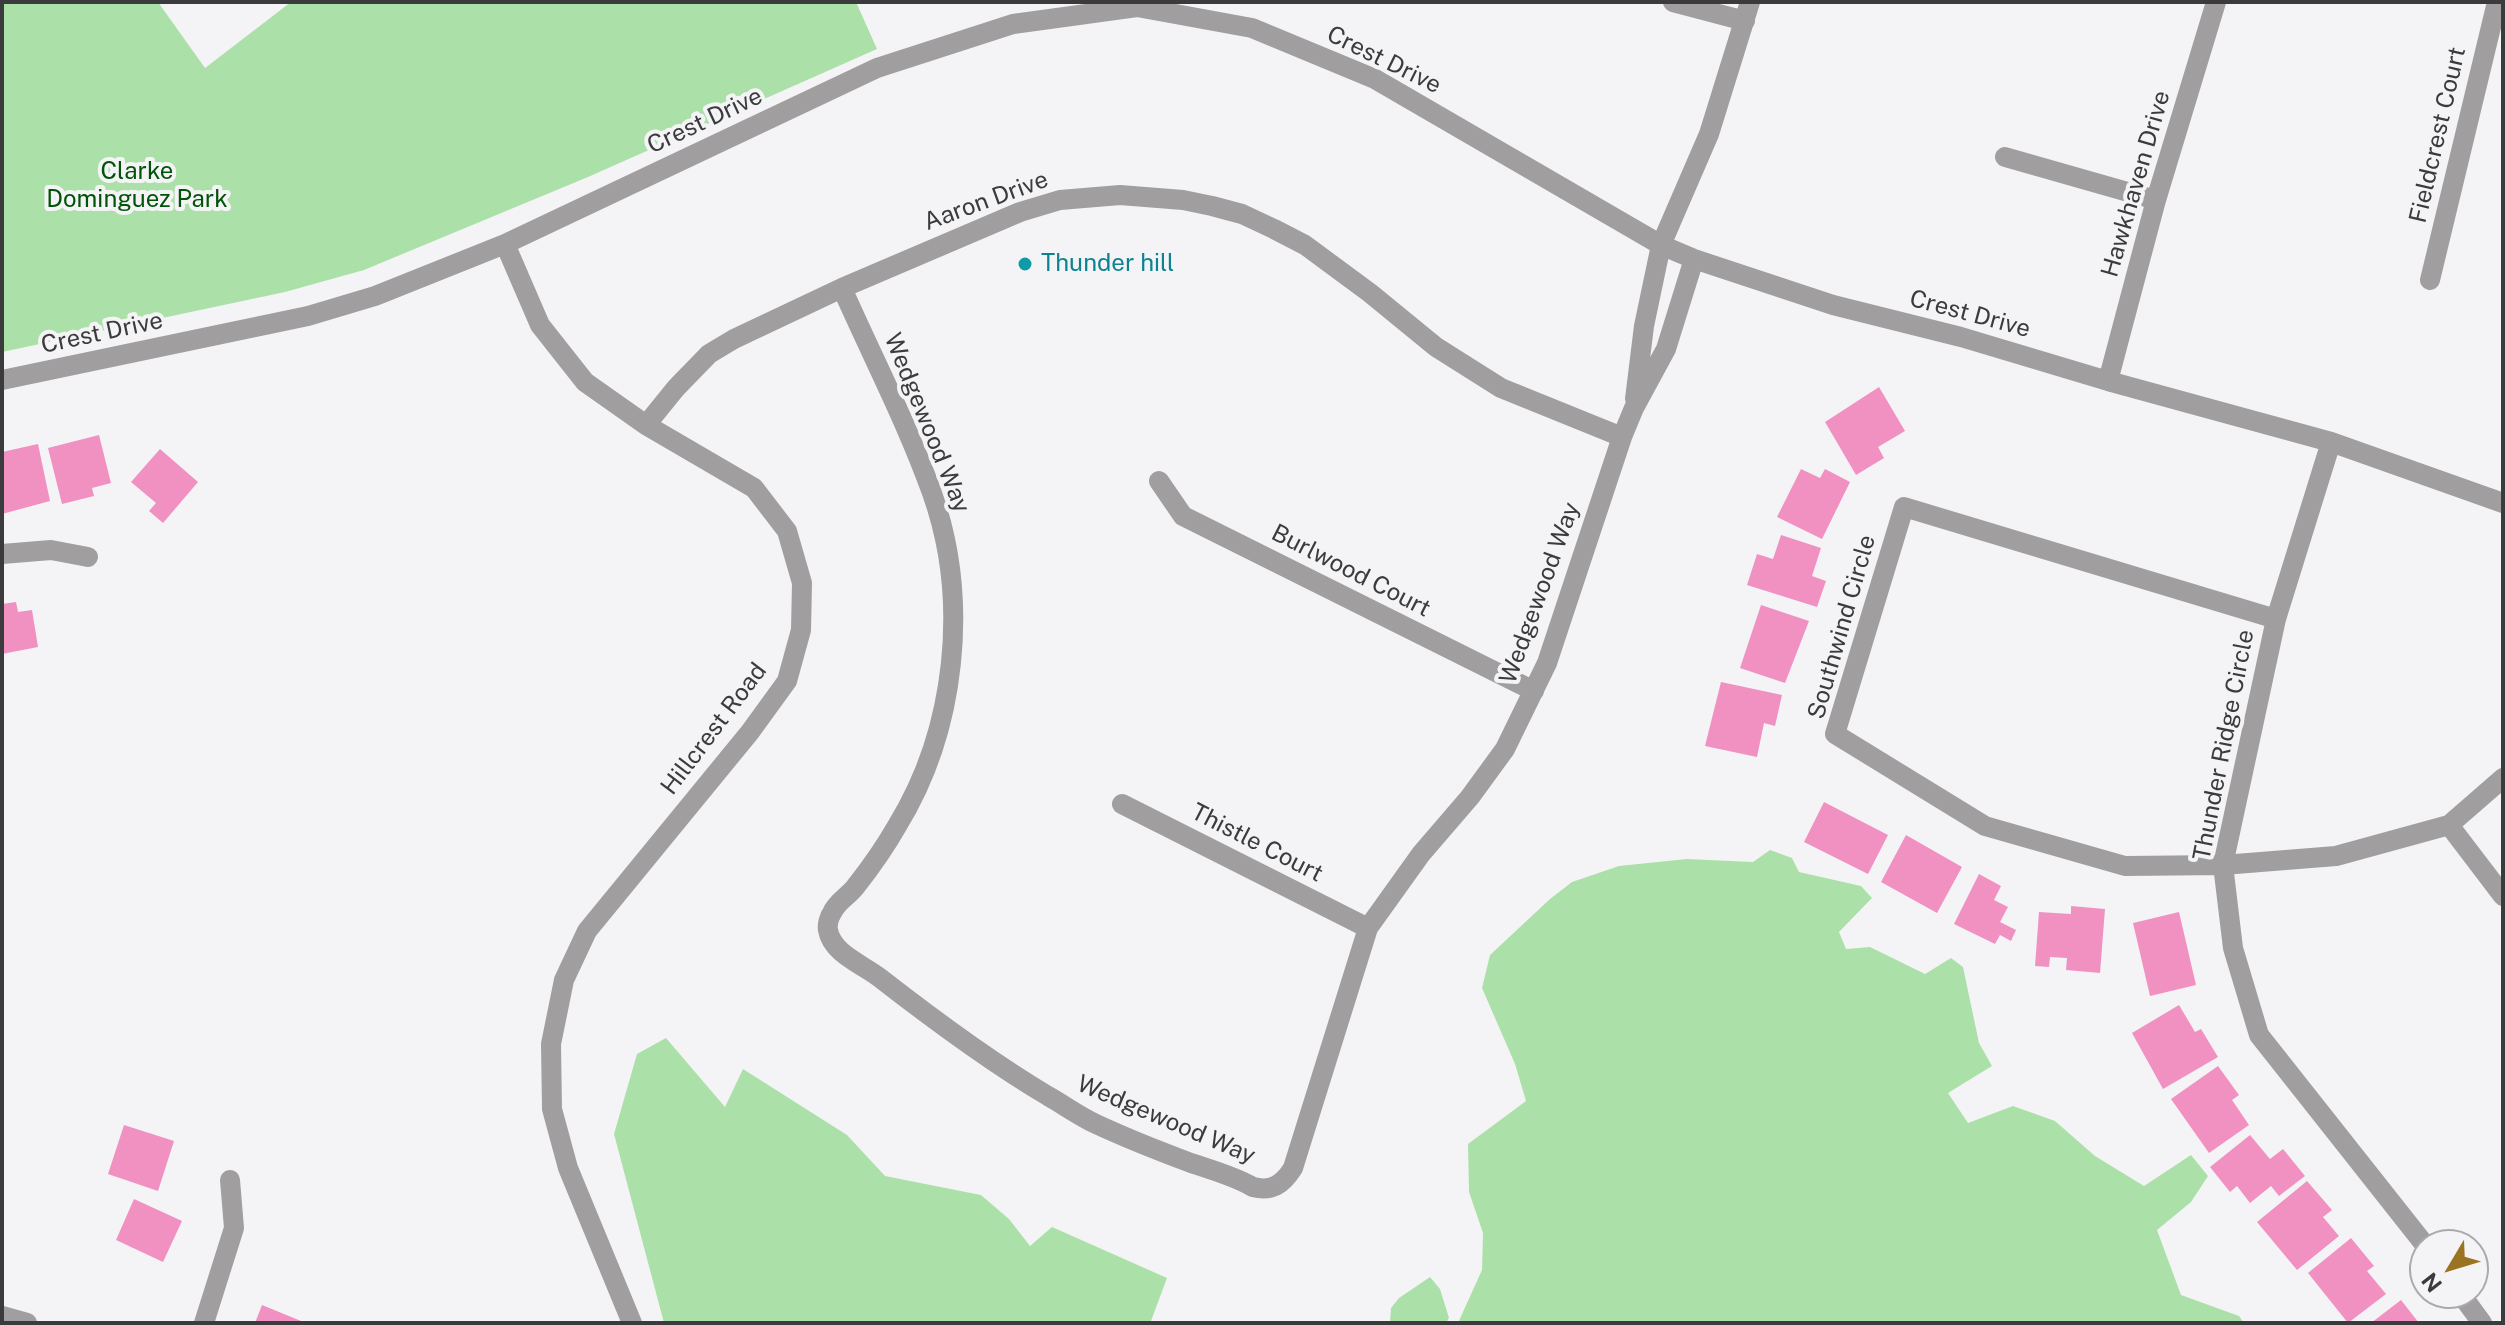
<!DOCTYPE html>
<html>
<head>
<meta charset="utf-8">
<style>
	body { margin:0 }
	#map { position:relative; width:2505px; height:1325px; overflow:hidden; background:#f4f4f7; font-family:"Public Sans",sans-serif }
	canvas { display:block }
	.frame { position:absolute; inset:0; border:4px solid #3b3b3d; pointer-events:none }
	.north { position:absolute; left:2409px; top:1229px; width:80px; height:80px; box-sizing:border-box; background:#f4f4f7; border:2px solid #aaaaad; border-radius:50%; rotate:232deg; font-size:22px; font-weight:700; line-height:32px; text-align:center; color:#3b3b3d }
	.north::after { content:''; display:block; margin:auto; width:28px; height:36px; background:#9a7420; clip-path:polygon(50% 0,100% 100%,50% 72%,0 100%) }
</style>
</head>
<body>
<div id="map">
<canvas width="2505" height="1325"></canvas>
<div class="frame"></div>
<div class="north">N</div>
</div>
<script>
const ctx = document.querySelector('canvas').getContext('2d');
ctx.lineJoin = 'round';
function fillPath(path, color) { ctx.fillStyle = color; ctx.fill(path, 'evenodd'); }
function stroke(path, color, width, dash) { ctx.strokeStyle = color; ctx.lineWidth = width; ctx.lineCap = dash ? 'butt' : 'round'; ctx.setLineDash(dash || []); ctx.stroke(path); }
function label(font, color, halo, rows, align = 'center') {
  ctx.font = font + ' "Public Sans",sans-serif'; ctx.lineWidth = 8; ctx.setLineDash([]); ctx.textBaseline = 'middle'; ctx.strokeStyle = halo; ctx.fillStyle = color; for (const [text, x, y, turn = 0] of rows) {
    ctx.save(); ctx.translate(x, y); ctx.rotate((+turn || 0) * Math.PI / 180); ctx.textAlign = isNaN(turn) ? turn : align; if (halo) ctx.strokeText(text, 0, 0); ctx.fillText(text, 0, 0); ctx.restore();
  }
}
fillPath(new Path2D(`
	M2 2H158L205 68 291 2H856L877 49 588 177 364 270 285 292 2 352Z
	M1770 850 1792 858 1799 872 1861 886 1872 898 1839 932 1846 949 1870 947 1925 974 1951 958 1963 967 1979 1043 1992 1066 1948 1093 1968 1123 2013 1106 2055 1121 2095 1156 2144 1186 2191 1155 2208 1176 2191 1202 2157 1230 2181 1295 2239 1316 2244 1323H1458L1482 1270 1483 1233 1469 1192 1468 1144 1526 1101 1515 1064 1482 988 1490 955 1550 899 1572 882 1619 866 1687 859 1753 862Z
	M666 1038 725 1107 743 1069 847 1135 885 1176 981 1195 1009 1219 1030 1246 1052 1227 1167 1278 1151 1321 1155 1323H664L614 1134 637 1054Z
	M1430 1277 1440 1289 1449 1318 1446 1323H1390L1391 1308 1399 1298Z`), '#ace0a9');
fillPath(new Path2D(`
	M1879 387 1905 431 1878 447 1884 458 1856 475 1825 422Z
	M99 435 111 483 92 488 94 496 62 504 48 448Z
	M38 444 50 501 2 514V452Z
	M160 449 198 482 163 523 149 511 156 503 131 482Z
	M1801 469 1820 478 1825 469 1850 482 1822 539 1777 517Z
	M1781 535 1821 548 1812 576 1826 581 1817 607 1747 585 1757 554 1773 559Z
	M16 602 18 612 32 610 38 647 2 654V604Z
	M1761 605 1809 621 1785 683 1740 668Z
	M1721 682 1782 695 1775 726 1764 723 1757 757 1705 746Z
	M1824 802 1888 835 1868 874 1804 842Z
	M1906 835 1962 867 1937 913 1881 882Z
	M1979 874 2001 886 1994 900 2008 907 2000 922 2016 930 2011 941 2000 935 1995 944 1954 924Z
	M2071 906 2105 909 2100 973 2066 970 2067 958 2050 957 2049 967 2035 966 2039 912 2071 914Z
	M2179 912 2196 985 2150 996 2133 923Z
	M2179 1005 2195 1032 2201 1029 2218 1057 2163 1089 2132 1033Z
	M2218 1066 2239 1095 2232 1100 2249 1125 2209 1153 2171 1099Z
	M124 1125 174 1141 158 1191 108 1174Z
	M2250 1135 2270 1159 2283 1149 2305 1176 2279 1196 2271 1186 2250 1203 2237 1186 2230 1192 2210 1167Z
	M2307 1181 2332 1210 2323 1217 2339 1236 2297 1270 2257 1222Z
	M134 1199 182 1221 163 1262 116 1240Z
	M2351 1238 2374 1266 2367 1271 2386 1294 2348 1323 2308 1273Z
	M2401 1300 2419 1323H2371Z
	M262 1305 306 1323H255Z`), '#f191c1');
stroke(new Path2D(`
	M1673 2 1745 21
	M2005 157 2156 200
	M505 244 540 325 585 382 646 425 754 488 787 531 802 583 801 630 787 681 750 732 587 931 564 980 551 1044 552 1109 568 1168 632 1323
	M2430 280 2497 2
	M842 288C872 356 907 423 932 493 970 600 956 730 897 826 885 847 871 867 856 886 849 896 837 901 832 913 829 917 827 925 828 930 832 954 864 965 880 978 934 1020 989 1061 1048 1096 1064 1105 1079 1116 1096 1124 1126 1138 1159 1151 1191 1163 1212 1170 1234 1176 1253 1187 1272 1192 1283 1184 1293 1168L1368 928 1421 854 1470 797 1505 749 1547 663 1622 437 1634 408 1666 349 1694 259
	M2 380 308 316 375 296 505 244 877 68 1013 24 1137 7 1252 28 1375 79 1661 245 1694 259 1833 305 1961 337 2108 381 2331 442 2503 503
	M2108 381 2156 200 2216 2
	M1635 399 1644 326 1661 245 1709 134 1750 2
	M646 425 676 388 709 354 734 339 842 288 1020 212 1060 200 1120 195 1183 200 1212 206 1242 214 1274 229 1305 245 1370 293 1436 347 1501 388 1622 437
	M2331 442 2276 619 2223 865 2233 948 2259 1035 2425 1245
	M1159 481 1183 516 1534 691
	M2 554 51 550 88 557
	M2276 619 1904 507 1835 734 1985 826 2125 866 2223 865 2336 856 2449 825 2503 778
	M1122 804 1368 928
	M2449 825 2503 896
	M2460 1293 2482 1323
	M2 1316 27 1323
	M204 1323 234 1228 230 1180`), '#a09e9e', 20);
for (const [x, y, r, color] of [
	[1025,264,8,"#0f9aa8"]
]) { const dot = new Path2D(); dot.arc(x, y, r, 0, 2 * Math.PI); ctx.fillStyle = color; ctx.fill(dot); stroke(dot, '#f4f4f7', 3); }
label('24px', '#3b3b3d', '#f4f4f7', [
	["Crest Drive",1384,60,26],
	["Crest Drive",705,121,-25],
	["Fieldcrest Court",2438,135,-77],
	["Hawkhaven Drive",2136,184,-74],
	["Aaron Drive",986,201,-20],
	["Crest Drive",1970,314,15],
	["Crest Drive",102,333,-12],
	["Wedgewood Way",927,423,68],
	["Burlwood Court",1351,571,27],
	["Wedgewood Way",1540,593,-70],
	["Southwind Circle",1842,627,-74],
	["Hillcrest Road",714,729,-53],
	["Thunder Ridge Circle",2224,745,-79],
	["Thistle Court",1257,843,27],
	["Wedgewood Way",1166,1120,23]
]);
label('24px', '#005307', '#f4f4f7', [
	["Clarke",137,172],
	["Dominguez Park",137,200]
]);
label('24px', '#0d838f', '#f4f4f7', [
	["Thunder hill",1041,264]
], 'left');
</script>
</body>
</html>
